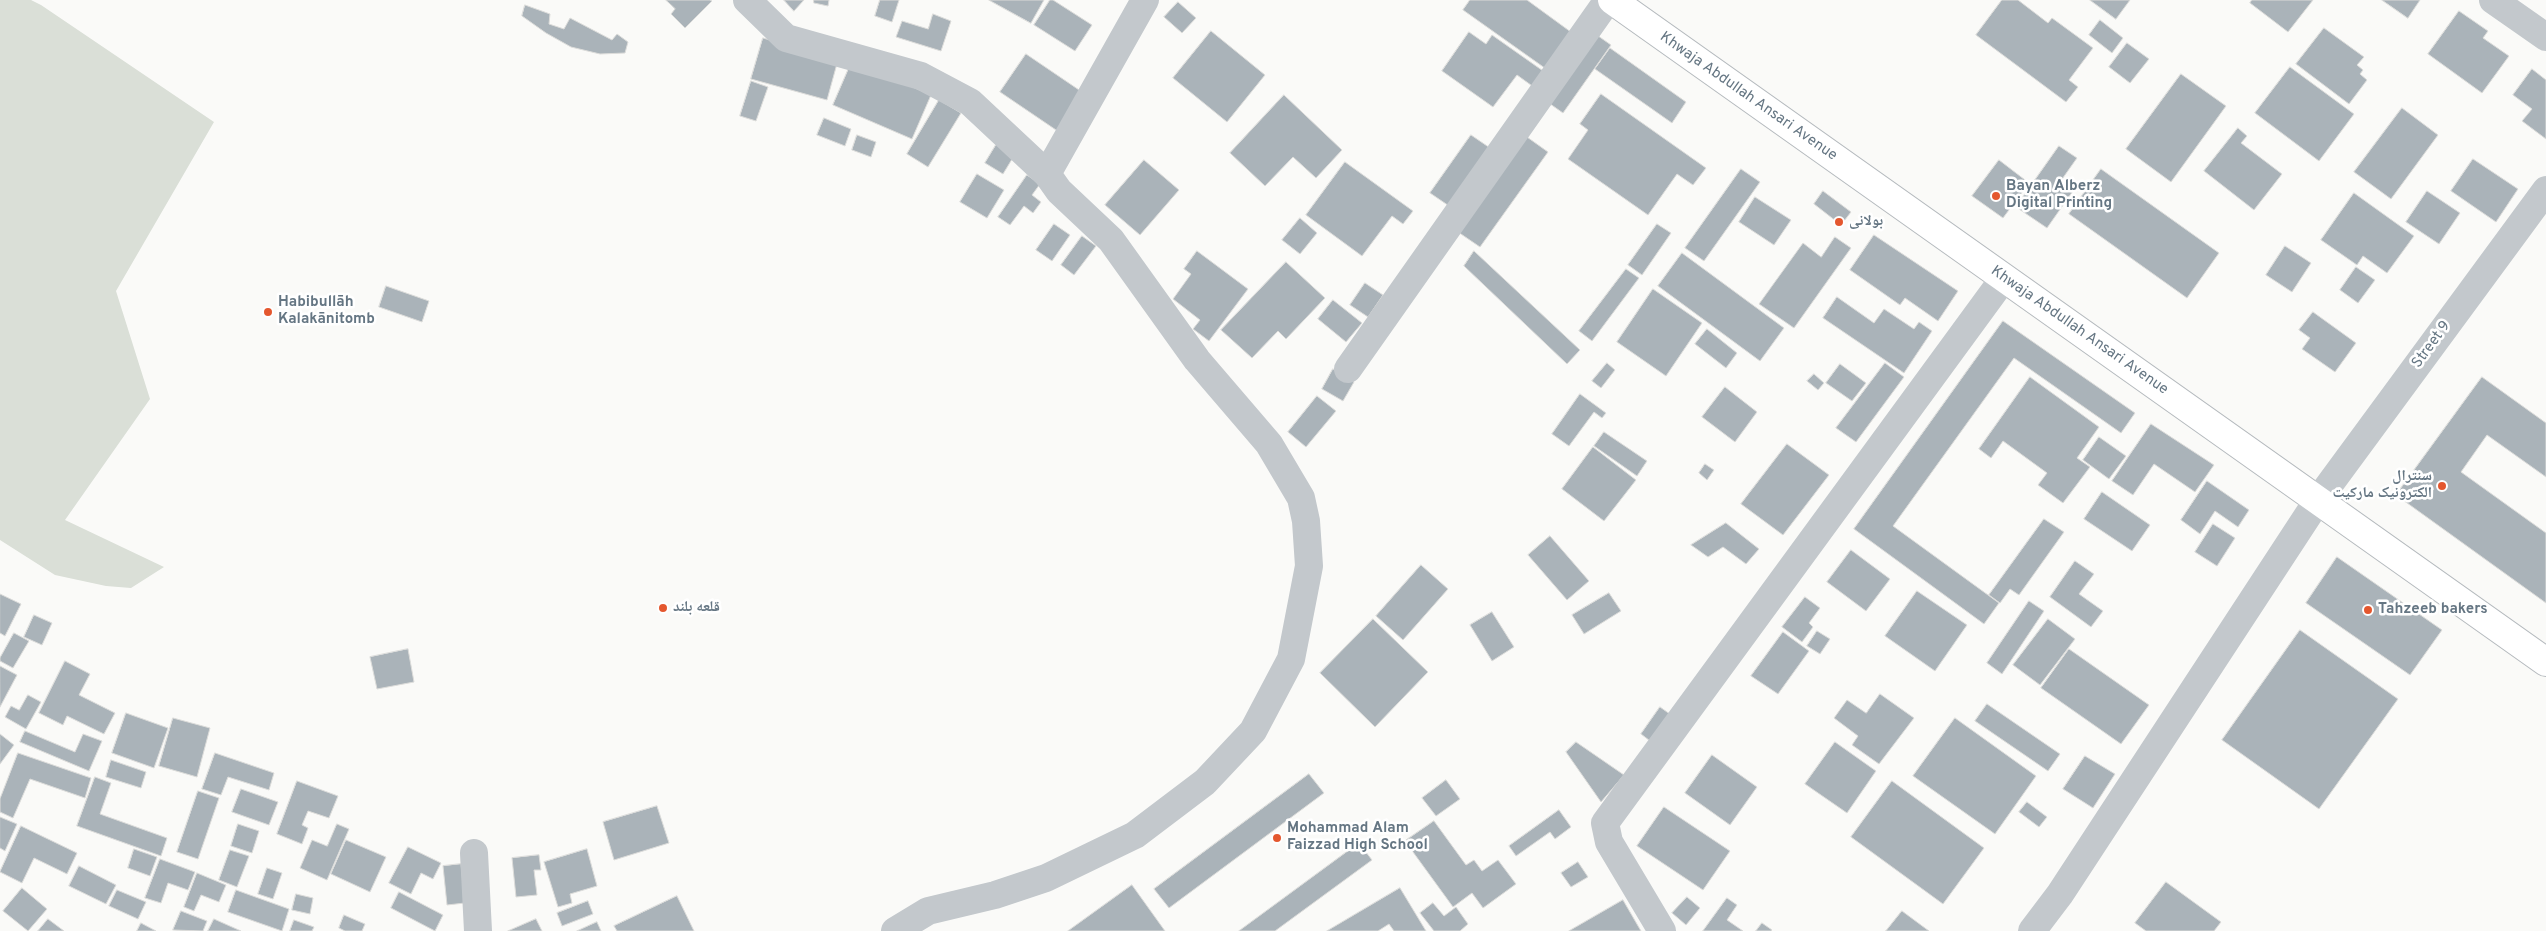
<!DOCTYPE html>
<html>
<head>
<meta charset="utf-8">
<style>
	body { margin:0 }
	canvas { display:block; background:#fafaf8 }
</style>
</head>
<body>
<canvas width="2546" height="931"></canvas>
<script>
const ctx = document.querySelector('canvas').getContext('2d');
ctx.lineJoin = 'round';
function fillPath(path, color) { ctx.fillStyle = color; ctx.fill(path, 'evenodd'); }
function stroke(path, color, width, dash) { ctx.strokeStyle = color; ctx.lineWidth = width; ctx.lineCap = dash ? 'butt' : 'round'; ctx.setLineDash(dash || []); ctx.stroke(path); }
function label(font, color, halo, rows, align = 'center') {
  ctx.font = font + ' Overpass,"Noto Naskh Arabic",sans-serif'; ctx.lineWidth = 5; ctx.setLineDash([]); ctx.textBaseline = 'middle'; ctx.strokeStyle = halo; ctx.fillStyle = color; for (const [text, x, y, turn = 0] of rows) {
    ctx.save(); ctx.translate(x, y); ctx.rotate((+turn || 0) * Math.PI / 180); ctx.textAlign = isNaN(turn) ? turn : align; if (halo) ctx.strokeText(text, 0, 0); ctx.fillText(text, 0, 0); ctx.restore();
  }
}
fillPath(new Path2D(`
	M0 0H31L41 5 214 122 116 291 150 399 65 520 164 567 131 588 106 586 55 575 0 540Z`), '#dadfd7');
const building = new Path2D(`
	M666 0H710L712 1 685 28 671 14 675 9Z
	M784 0H804L794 11Z
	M814 0H829L828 6 814 3Z
	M880 0H899L892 22 875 16Z
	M989 0H1044L1031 23Z
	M1050 0H1053L1092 25 1075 51 1034 25Z
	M1470 0H1527L1575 35 1549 71 1463 10Z
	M2002 0H2018L2048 23 2052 18 2093 48 2069 80 2078 87 2066 102 1976 35Z
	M2090 0H2130L2116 19Z
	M2252 0H2313L2288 32 2250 3Z
	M2382 0H2420L2408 18Z
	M1178 2 1196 18 1182 33 1164 17Z
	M525 5 550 14 549 24 564 29 570 18 612 40 617 34 628 42 625 53 600 54 571 47 546 33 522 16Z
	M2459 11 2488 31 2483 38 2509 56 2482 93 2428 54Z
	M933 14 951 21 941 51 896 37 902 21 928 29Z
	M2100 20 2123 38 2112 53 2089 35Z
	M2324 28 2364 57 2357 65 2363 70 2360 74 2367 80 2349 104 2296 64Z
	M1211 31 1265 75 1227 122 1173 78Z
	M1469 32 1486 44 1492 35 1546 73 1535 88 1517 75 1493 107 1442 71Z
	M1594 33 1611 45 1563 113 1546 101Z
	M763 38 838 60 827 100 751 79Z
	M2127 43 2149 59 2130 83 2109 67Z
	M1610 48 1686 102 1672 123 1595 69Z
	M1026 54 1085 94 1059 132 1000 92Z
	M852 61 931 95 912 139 833 105Z
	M2290 67 2354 114 2319 161 2255 113Z
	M2532 69 2546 80V139L2522 121 2532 109 2513 95Z
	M2181 74 2226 106 2171 182 2126 149Z
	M751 81 768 87 756 121 740 116Z
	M1601 94 1706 168 1693 185 1677 174 1648 215 1568 159 1588 130 1580 124Z
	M1284 95 1342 150 1316 178 1293 157 1265 186 1230 153Z
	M939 100 961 113 928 167 907 154Z
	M2402 108 2438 135 2391 199 2354 172Z
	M824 118 851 129 845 146 817 135Z
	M2238 128 2247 136 2241 143 2282 174 2254 210 2204 171Z
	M857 135 876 142 871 157 852 150Z
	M1471 135 1493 150 1452 208 1430 193Z
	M1527 137 1548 152 1480 247 1458 232Z
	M999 140 1017 151 1003 174 985 163Z
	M2059 146 2077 158 2060 182 2073 191 2047 228 2016 207Z
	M2473 159 2518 189 2496 222 2451 191Z
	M1144 160 1179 190 1140 235 1105 205Z
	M1999 160 2029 183 2003 218 1972 196Z
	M1345 162 1413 211 1403 224 1392 216 1362 256 1306 215Z
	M1741 169 1760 182 1704 261 1685 248Z
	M2101 169 2219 253 2187 298 2069 214Z
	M977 174 1004 190 987 218 960 202Z
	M1027 175 1040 184 1032 195 1041 202 1033 213 1024 206 1010 225 998 217Z
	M1823 191 1851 212 1841 225 1814 204Z
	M2427 191 2460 213 2439 244 2406 222Z
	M2354 193 2414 236 2387 273 2363 256 2357 265 2321 240Z
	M1755 197 1791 220 1774 245 1739 222Z
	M1300 218 1317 233 1300 254 1282 240Z
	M1054 224 1070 235 1052 261 1036 250Z
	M1657 224 1671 233 1642 275 1628 265Z
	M1874 235 1958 291 1938 321 1905 298 1900 305 1850 270Z
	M1082 236 1096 246 1074 275 1061 265Z
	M1835 237 1851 248 1794 328 1759 304 1803 243 1821 257Z
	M2285 246 2311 263 2292 292 2266 275Z
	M1197 251 1248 289 1209 341 1193 329 1200 320 1173 299 1191 274 1184 269Z
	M1474 251 1580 350 1567 364 1464 266Z
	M1682 253 1784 328 1760 361 1658 286Z
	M1286 262 1325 298 1286 339 1278 331 1252 358 1221 330Z
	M2356 267 2375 280 2358 303 2340 290Z
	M1626 269 1639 278 1592 341 1579 331Z
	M1365 283 1383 295 1368 317 1350 305Z
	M386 286 429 301 422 322 379 307Z
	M1653 289 1702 323 1666 376 1617 342Z
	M1837 297 1874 323 1884 309 1914 329 1919 322 1932 331 1904 373 1823 318Z
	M1333 300 1362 323 1346 342 1318 319Z
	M2313 312 2356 343 2335 372 2302 349 2310 338 2299 330Z
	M2003 321 2135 413 2121 433 2014 358 1893 526 1999 603 1984 624 1854 529Z
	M1707 329 1737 353 1726 368 1695 344Z
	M1607 363 1615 370 1601 388 1592 381Z
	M1885 363 1904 377 1856 442 1836 428Z
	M1840 364 1866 383 1852 401 1826 383Z
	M1333 369 1354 382 1343 401 1322 389Z
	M1814 374 1824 383 1818 390 1807 381Z
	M2030 377 2099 427 2077 458 2090 467 2063 503 2038 485 2047 473 2003 441 1991 458 1979 449Z
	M2482 377 2546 423V477L2487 435 2461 472 2546 533V603L2396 495Z
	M1725 387 1757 412 1735 442 1702 417Z
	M1580 394 1606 413 1602 418 1594 412 1569 446 1552 434Z
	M1317 396 1336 411 1306 447 1288 432Z
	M2151 424 2214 465 2195 492 2154 464 2133 495 2112 481Z
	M1604 432 1647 461 1637 476 1594 446Z
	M2099 437 2126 456 2109 479 2083 460Z
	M1787 444 1829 475 1783 535 1741 504Z
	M1593 447 1636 480 1604 521 1562 489Z
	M1705 464 1714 470 1707 480 1699 473Z
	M2207 481 2249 510 2238 527 2215 511 2200 534 2181 520Z
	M2102 492 2150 525 2132 551 2084 519Z
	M2044 519 2064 532 2019 595 2010 589 2000 603 1989 595Z
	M1726 523 1759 549 1746 564 1723 547 1708 557 1691 545Z
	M2213 524 2235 538 2217 566 2195 552Z
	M1550 536 1589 581 1567 600 1528 555Z
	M1851 550 1890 579 1866 611 1827 582Z
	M2337 557 2442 630 2410 675 2306 603Z
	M2075 561 2094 574 2079 594 2103 611 2091 627 2050 597Z
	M1421 565 1448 589 1403 640 1376 616Z
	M1917 591 1967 625 1935 671 1885 636Z
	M1609 593 1621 611 1584 634 1572 615Z
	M0 594 21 604 5 636 0 633Z
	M1805 597 1820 608 1809 623 1813 627 1802 642 1782 627Z
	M2029 601 2044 611 2002 674 1987 663Z
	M1492 612 1514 647 1492 661 1470 625Z
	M34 615 52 623 42 645 24 637Z
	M1373 619 1428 672 1375 727 1320 673Z
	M2048 619 2075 639 2040 685 2013 665Z
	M2300 630 2398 699 2319 809 2222 740Z
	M1817 631 1830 639 1820 654 1807 646Z
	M1783 632 1809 651 1778 694 1751 676Z
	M14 633 29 641 13 668 0 661V658Z
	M408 649 414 682 377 689 370 657Z
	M2069 649 2149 705 2121 744 2041 688Z
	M65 661 90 674 79 695 115 713 104 734 67 716 63 725 39 713Z
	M0 666 17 675 0 707Z
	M1880 694 1914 718 1879 764 1852 745 1858 736 1834 718 1847 700 1866 713Z
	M28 695 41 702 26 729 5 717 11 706 19 710Z
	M1987 704 2060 754 2048 771 1975 721Z
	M1660 707 1674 717 1654 744 1641 734Z
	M126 713 168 728 154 768 112 753Z
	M173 718 210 728 197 777 159 766Z
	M1955 718 2036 776 1995 834 1913 776Z
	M25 731 75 752 83 734 102 741 89 771 20 742Z
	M0 734 14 745 0 764Z
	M1576 742 1624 775 1601 802 1566 752Z
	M1835 742 1876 771 1847 813 1805 784Z
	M18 753 91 778 85 798 30 779 13 818 0 812V799Z
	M215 753 274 773 269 790 228 777 221 795 202 789Z
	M1712 755 1757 787 1730 825 1685 793Z
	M2085 756 2115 774 2093 808 2063 789Z
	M111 760 146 772 141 788 106 777Z
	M1309 774 1324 793 1169 908 1154 889Z
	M95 777 111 783 100 814 167 838 161 856 77 826Z
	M1446 780 1460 799 1436 816 1422 798Z
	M297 781 338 796 329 818 308 811 302 825 308 828 302 844 277 834Z
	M1892 781 1984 848 1943 904 1851 837Z
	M241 789 278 802 269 825 232 812Z
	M198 791 219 798 198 859 177 852Z
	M2027 802 2047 817 2039 827 2019 812Z
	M657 806 669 843 614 860 603 822Z
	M1664 807 1730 851 1703 890 1637 846Z
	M1559 810 1571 827 1555 839 1550 832 1516 856 1509 846Z
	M0 817 17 824 5 851 0 848Z
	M1434 821 1466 865 1474 860 1482 871 1498 860 1516 884 1483 908 1472 893 1453 907 1405 841Z
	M238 824 259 831 252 853 231 846Z
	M337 824 349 829 327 880 300 868 312 840 327 846Z
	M21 826 77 853 67 874 34 858 22 883 0 872Z
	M346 840 386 857 370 892 331 874Z
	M1359 843 1372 860 1275 931H1239Z
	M408 847 441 863 433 879 421 873 411 894 389 883Z
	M134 849 157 857 150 876 128 868Z
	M587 849 597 886 570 894 572 903 558 907 544 862Z
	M230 850 249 856 237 887 219 880Z
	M539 855 541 870H534L537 895 516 897 512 858Z
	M160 859 195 872 188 890 168 883 161 903 145 898Z
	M1578 862 1588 877 1571 887 1561 873Z
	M461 864 465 903 447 905 443 866Z
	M79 866 116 885 106 904 69 886Z
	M267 868 282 873 273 899 258 894Z
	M197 873 226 885 219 902 201 895 194 911 184 907Z
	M2166 882 2221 922 2214 931H2146L2135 923Z
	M1132 885 1165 931H1068Z
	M22 888 47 909 28 931 3 911Z
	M1400 888 1426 931H1394L1389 924 1378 931H1327Z
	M117 890 146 902 138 919 109 906Z
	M236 890 289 909 282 931 228 912Z
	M399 892 443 915 435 931 391 908Z
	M296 894 313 898 310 914 292 910Z
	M677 896 694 931H617L614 926Z
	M1687 897 1700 908 1686 925 1672 913Z
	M1727 898 1737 905 1727 920 1743 931H1703Z
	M1623 900 1641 931H1569Z
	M588 901 593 914 562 926 557 913Z
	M1433 903 1444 916 1456 907 1468 924 1460 931H1434L1420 913Z
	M181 911 207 921 203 931 173 930Z
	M1902 911 1929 931H1886Z
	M344 915 365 924 362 931H345L339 928Z
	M48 919 64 931H38Z
	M214 919 241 931H208Z
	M536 919 542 931H508Z
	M294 920 314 927 312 931H290Z
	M597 922 601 931H577Z
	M141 923 156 931H137Z
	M1762 923 1772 930 1771 931H1756Z`);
fillPath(building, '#aab3b9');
stroke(building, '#dcdcda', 1);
const major = new Path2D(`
	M1612 0 2546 662`);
stroke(major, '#b5babe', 30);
stroke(new Path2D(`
	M747 0 786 38 921 76 970 102 1047 174 1059 191 1111 240 1197 360 1269 444 1301 498 1306 521 1309 566 1291 659 1253 731 1205 782 1135 835 1046 878 995 895 928 911 895 931
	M2493 0 2546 37
	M1047 174 1145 0
	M1348 369 1608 0
	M474 853 478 931
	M1662 931 1609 842 1605 823 2004 278
	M2032 931 2060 894 2318 500 2546 190`), '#c3c8cc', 28);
stroke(major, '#fff', 28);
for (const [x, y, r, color] of [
	[1996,196,5,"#e4572e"],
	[1839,222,5,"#e4572e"],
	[268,312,5,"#e4572e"],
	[2442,486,5,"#e4572e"],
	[663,608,5,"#e4572e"],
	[2368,610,5,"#e4572e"],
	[1277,838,5,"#e4572e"]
]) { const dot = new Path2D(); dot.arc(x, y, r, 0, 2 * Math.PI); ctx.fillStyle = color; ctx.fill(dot); stroke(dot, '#fff', 2); }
label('15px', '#657683', '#fff', [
	["Khwaja Abdullah Ansari Avenue",1748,97,35],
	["Khwaja Abdullah Ansari Avenue",2079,331,35],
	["Street 9",2432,345,-54]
]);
label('bold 15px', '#657683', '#fff', [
	["Bayan Alberz",2006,187],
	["Digital Printing",2006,204],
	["بولانی",1849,222],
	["Habibullāh",278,303],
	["Kalakānitomb",278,320],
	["سنترال",2432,477,"right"],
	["الکترونیک مارکیت",2432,494,"right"],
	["قلعه بلند",673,608],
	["Tahzeeb bakers",2378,610],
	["Mohammad Alam",1287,829],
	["Faizzad High School",1287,846]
], 'left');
</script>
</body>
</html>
